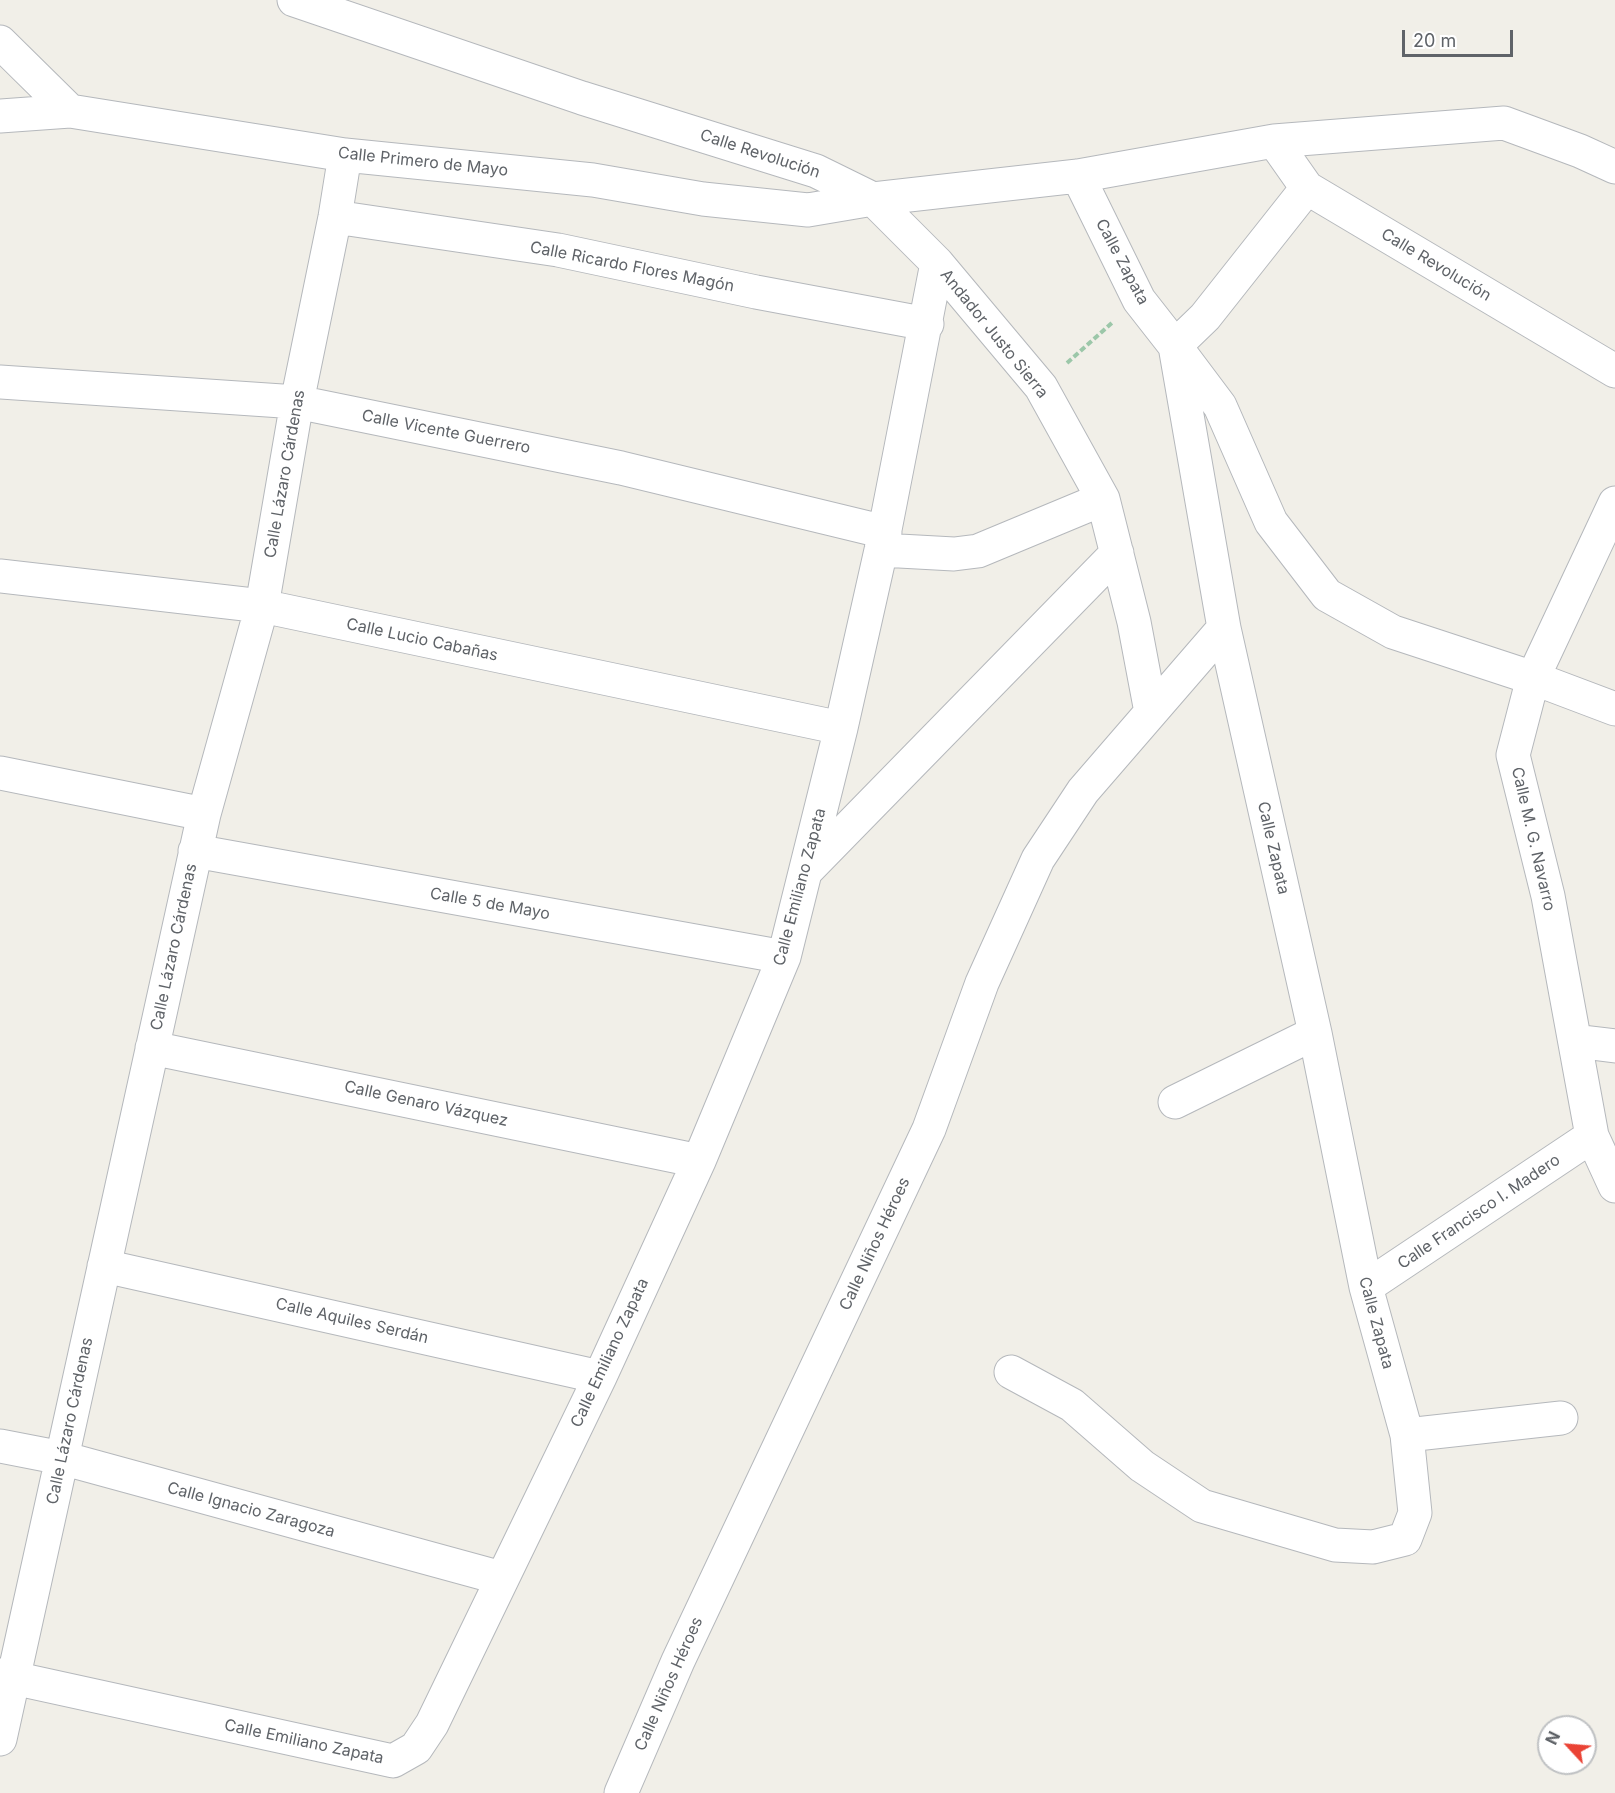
<!DOCTYPE html>
<html>
<head>
<meta charset="utf-8">
<style>
	body { margin:0 }
	#map { position:relative; width:1615px; height:1793px; overflow:hidden; background:#f1efe8; font-family:Inter,sans-serif }
	canvas { display:block }
	.north { position:absolute; left:1537px; top:1715px; width:60px; height:60px; box-sizing:border-box; background:#fff; border:2px solid #bfc1c3; border-radius:50%; rotate:296deg; font-size:16px; font-weight:700; line-height:24px; text-align:center; color:#5f6368 }
	.north::after { content:''; display:block; margin:auto; width:21px; height:27px; background:#ea4335; clip-path:polygon(50% 0,100% 100%,50% 72%,0 100%) }
	.scale { position:absolute; left:1402px; top:30px; width:111px; height:27px; box-sizing:border-box; border:3px solid #5f6368; border-top:0; padding-left:8px; font-size:18px; line-height:21px; white-space:nowrap; color:#5f6368; -webkit-text-stroke:4px #fff; paint-order:stroke }
</style>
</head>
<body>
<div id="map">
<canvas width="1615" height="1793"></canvas>
<div class="north">N</div>
<div class="scale">20 m</div>
</div>
<script>
const ctx = document.querySelector('canvas').getContext('2d');
ctx.lineJoin = 'round';
function stroke(path, color, width, dash) { ctx.strokeStyle = color; ctx.lineWidth = width; ctx.lineCap = dash ? 'butt' : 'round'; ctx.setLineDash(dash || []); ctx.stroke(path); }
function label(font, color, halo, rows, align = 'center') {
  ctx.font = font + ' Inter,sans-serif'; ctx.lineWidth = 5; ctx.setLineDash([]); ctx.textBaseline = 'middle'; ctx.strokeStyle = halo; ctx.fillStyle = color; for (const [text, x, y, turn = 0] of rows) {
    ctx.save(); ctx.translate(x, y); ctx.rotate((+turn || 0) * Math.PI / 180); ctx.textAlign = isNaN(turn) ? turn : align; if (halo) ctx.strokeText(text, 0, 0); ctx.fillText(text, 0, 0); ctx.restore();
  }
}
const minor = new Path2D(`
	M294 0 582 98 816 171 873 199 1078 176 1274 141 1504 123 1580 151 1615 167
	M0 42 70 111 345 155 593 180 703 199 808 210 873 199 937 263 881 550 841 728 784 957 699 1161 600 1377 432 1724 416 1748 393 1761 0 1675
	M0 116 70 111
	M1274 141 1307 188 1615 371
	M1307 188 1205 317 1175 346 1220 406 1271 522 1327 595 1393 632 1533 678 1615 709
	M335 217 558 250 756 292 927 324
	M937 263 1041 387 1103 499 1134 622 1151 712
	M0 382 297 402 621 468 885 532
	M1615 503 1533 678 1513 755 1548 896 1592 1136 1615 1186
	M881 550 954 554 978 551 1103 499
	M0 576 262 606 841 728
	M0 773 204 814
	M195 851 784 957
	M807 870 1117 553
	M1575 1041 1615 1046
	M152 1048 699 1161
	M1175 1102 1315 1033
	M104 1266 600 1377
	M1366 1287 1592 1136
	M1011 1372 1072 1405 1142 1466 1202 1506 1335 1545 1373 1547 1405 1539 1415 1513 1407 1435 1366 1287 1315 1033 1224 628 1175 346 1139 300 1078 176
	M1407 1435 1561 1418
	M0 1446 62 1458 501 1578
	M0 1739 204 814 262 606 297 402 335 217 345 155
	M621 1793 678 1661 929 1129 982 983 1038 859 1083 791 1224 628`);
stroke(minor, '#b5b8bc', 35);
stroke(new Path2D(`
	M1067 363 1113 322`), '#9cc7a9', 4, [6, 3]);
stroke(minor, '#fff', 33);
label('16px', '#5f6368', '#fff', [
	["Calle Revolución",760,154,18],
	["Calle Primero de Mayo",423,162,6],
	["Calle Zapata",1122,262,62],
	["Calle Revolución",1436,265,31],
	["Calle Ricardo Flores Magón",632,267,11],
	["Andador Justo Sierra",994,334,51],
	["Calle Vicente Guerrero",446,432,11],
	["Calle Lázaro Cárdenas",285,474,-80],
	["Calle Lucio Cabañas",422,640,12],
	["Calle M. G. Navarro",1533,839,77],
	["Calle Zapata",1273,848,77],
	["Calle Emiliano Zapata",800,887,-75],
	["Calle 5 de Mayo",490,904,10],
	["Calle Lázaro Cárdenas",174,947,-78],
	["Calle Genaro Vázquez",426,1104,12],
	["Calle Francisco I. Madero",1479,1212,-34],
	["Calle Niños Héroes",875,1244,-65],
	["Calle Aquiles Serdán",352,1321,13],
	["Calle Zapata",1376,1323,75],
	["Calle Emiliano Zapata",610,1353,-65],
	["Calle Lázaro Cárdenas",70,1421,-78],
	["Calle Ignacio Zaragoza",251,1510,15],
	["Calle Niños Héroes",669,1684,-66],
	["Calle Emiliano Zapata",304,1742,12]
]);
</script>
</body>
</html>
